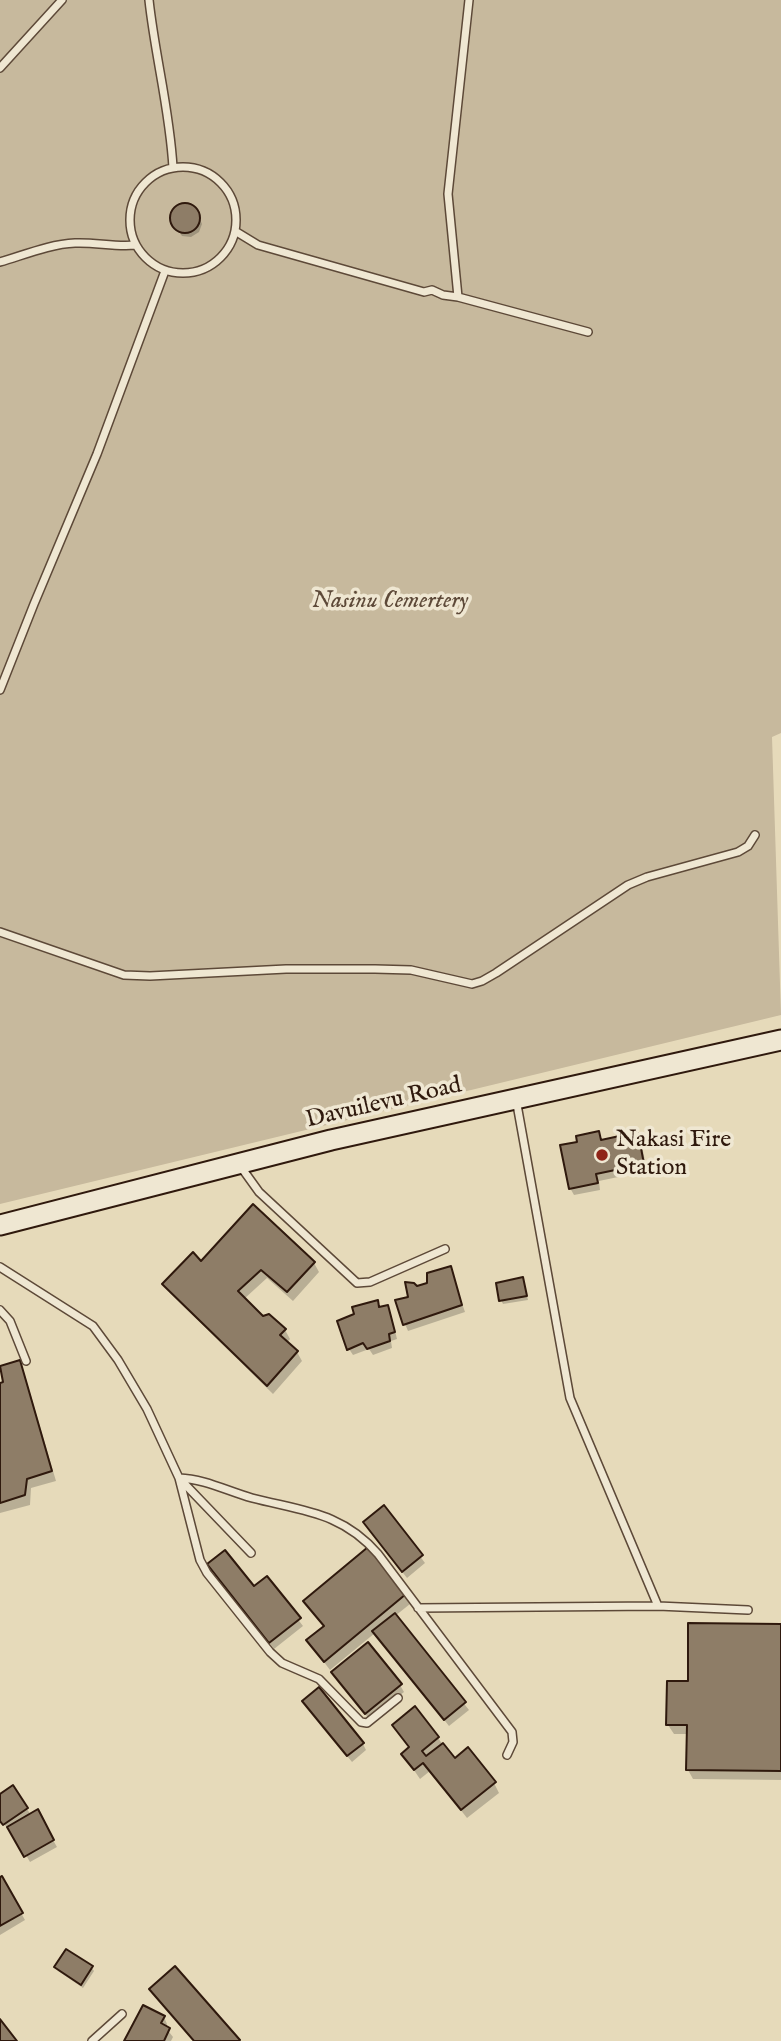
<!DOCTYPE html>
<html>
<head>
<meta charset="utf-8">
<style>
	body { margin:0 }
	canvas { display:block; background:#e6daba }
</style>
</head>
<body>
<canvas width="781" height="2041"></canvas>
<script>
const ctx = document.querySelector('canvas').getContext('2d');
ctx.lineJoin = 'round';
function fillPath(path, color) { ctx.fillStyle = color; ctx.fill(path, 'evenodd'); }
function stroke(path, color, width, dash) { ctx.strokeStyle = color; ctx.lineWidth = width; ctx.lineCap = dash ? 'butt' : 'round'; ctx.setLineDash(dash || []); ctx.stroke(path); }
function label(font, color, halo, rows, align = 'center') {
  ctx.font = font + ' "IM FELL English",serif'; ctx.lineWidth = 7; ctx.setLineDash([]); ctx.textBaseline = 'middle'; ctx.strokeStyle = halo; ctx.fillStyle = color; for (const [text, x, y, turn = 0] of rows) {
    ctx.save(); ctx.translate(x, y); ctx.rotate((+turn || 0) * Math.PI / 180); ctx.textAlign = isNaN(turn) ? turn : align; if (halo) ctx.strokeText(text, 0, 0); ctx.fillText(text, 0, 0); ctx.restore();
  }
}
fillPath(new Path2D(`
	M0 0H781V733L772 737 781 1015 0 1204Z`), '#c7b99d');
fillPath(new Path2D(`
	M184 204 196 210 202 224 199 232 191 237 182 236 171 220 173 211Z
	M598 1133 603 1141 637 1134 641 1141 647 1171 599 1181 600 1190 574 1195 570 1188 579 1143Z
	M201 1263H314L319 1272 293 1301 267 1278 244 1299 262 1318 285 1330 290 1339 287 1343 297 1352 302 1361 273 1394 170 1293 164 1284Z
	M450 1268 465 1312 408 1331 405 1324 410 1299Z
	M524 1284 528 1300 503 1304 501 1300Z
	M377 1302 381 1308 387 1307 391 1314 397 1339 391 1341 392 1348 373 1355 369 1349 353 1355 349 1349Z
	M19 1362 24 1372 56 1481 31 1488 30 1505 0 1513V1385L5 1383 0 1368Z
	M384 1508 425 1563 407 1578 369 1529Z
	M213 1571 254 1589 267 1579 303 1626 274 1649Z
	M404 1595 410 1604 395 1616 469 1710 449 1726 375 1633 330 1670 308 1641 325 1627 305 1601Z
	M781 1626V1780L693 1779 688 1770V1734H674L668 1725 689 1683Z
	M337 1679 400 1685 404 1692 370 1720Z
	M308 1708 363 1744 366 1750 352 1762Z
	M394 1726 438 1738 454 1760 494 1783 499 1793 467 1818 430 1771 420 1779 403 1754 410 1749Z
	M0 1796 27 1809 31 1815 37 1812 57 1847 30 1862 9 1826 7 1828 0 1818Z
	M1 1878 25 1920 0 1935V1879Z
	M56 1967H91L94 1971 83 1988 58 1971Z
	M164 2017 167 2024 166 2028 173 2037 171 2041H126Z`), '#0003');
const building = new Path2D(`
	M170 218a15 15 0 1 1 30 0a15 15 0 1 1-30 0Z
	M599 1131 601 1140 638 1132 644 1164 596 1174 598 1183 569 1189 560 1145 577 1142 576 1136Z
	M253 1204 315 1262 287 1292 261 1270 238 1291 263 1316 269 1314 286 1329 280 1335 298 1351 267 1386 162 1284 193 1252 201 1261Z
	M451 1266 462 1305 403 1325 395 1300 408 1297 405 1282 414 1283 417 1286 427 1283V1273Z
	M523 1277 527 1296 499 1301 496 1283Z
	M378 1300 379 1307 388 1305 395 1332 389 1334 390 1341 367 1349 363 1343 347 1350 337 1321 354 1314 352 1307Z
	M20 1360 52 1471 27 1479 25 1495 0 1503V1383L3 1382 0 1366Z
	M384 1505 423 1555 402 1572 363 1522Z
	M368 1547 406 1594 324 1662 306 1640 324 1626 303 1601Z
	M225 1550 254 1586 267 1576 301 1618 269 1643 207 1564Z
	M395 1613 466 1702 444 1720 372 1631Z
	M688 1623 781 1624V1771L686 1770 687 1725H666L667 1681H688Z
	M368 1642 402 1684 365 1714 331 1672Z
	M319 1687 364 1743 347 1756 302 1701Z
	M415 1706 439 1737 422 1751 426 1756 443 1743 455 1758 468 1747 496 1782 461 1810 423 1763 414 1770 401 1754 409 1747 392 1725Z
	M13 1785 28 1808 3 1825 0 1821V1794Z
	M38 1809 54 1840 24 1857 7 1827Z
	M2 1876 23 1913 0 1926V1877Z
	M66 1949 93 1966 81 1985 54 1967Z
	M175 1966 240 2040 239 2041H194L149 1989Z
	M143 2005 165 2016 161 2023 170 2028 164 2041H124Z
	M0 2019 17 2041H0Z`);
fillPath(building, '#8e7d67');
stroke(building, '#2f190d', 2);
const lane = new Path2D(`
	M149 0C155 56 170 111 173 168
	M0 68 62 0
	M130 220a53 53 0 1 1 106 0a53 53 0 1 1-106 0Z
	M235 231 258 245 424 292 432 290 443 295 458 297 588 332
	M0 262C24 255 50 244 75 243 95 242 115 247 135 245
	M458 297 448 194 469 0
	M0 690 34 604 97 454 165 271
	M0 932 124 975 150 976 286 969H375L411 970 472 984 482 981 496 973 628 885 647 877 738 852 748 846 755 835
	M516 1099 570 1398 658 1606 748 1610
	M241 1167 259 1192 357 1283 370 1282 445 1249
	M0 1267 93 1326 118 1360 147 1409 179 1478 251 1553
	M0 1310 10 1321 26 1361
	M418 1608 658 1606
	M398 1698 367 1723 361 1722 319 1679 282 1663 270 1652 207 1573 200 1560 179 1478C205 1479 227 1491 252 1498 302 1511 342 1512 378 1554L512 1732 513 1742 507 1755
	M92 2041 122 2014`);
const secondary = new Path2D(`
	M0 1225 331 1140 781 1040`);
stroke(lane, '#5d4938', 10);
stroke(secondary, '#2f190d', 23);
stroke(lane, '#efe7d2', 7);
stroke(secondary, '#efe7d2', 19);
for (const [x, y, r, color] of [
	[602,1155,7,"#8f2418"]
]) { const dot = new Path2D(); dot.arc(x, y, r, 0, 2 * Math.PI); ctx.fillStyle = color; ctx.fill(dot); stroke(dot, '#efe7d2', 2.5); }
label('italic 24px', '#5d4938', '#efe7d2', [
	["Nasinu Cemertery",390,602]
]);
label('24px', '#2f190d', '#efe7d2', [
	["Davuilevu Road",384,1104,-13]
]);
label('24px', '#2f190d', '#efe7d2', [
	["Nakasi Fire",616,1141],
	["Station",616,1169]
], 'left');
</script>
</body>
</html>
